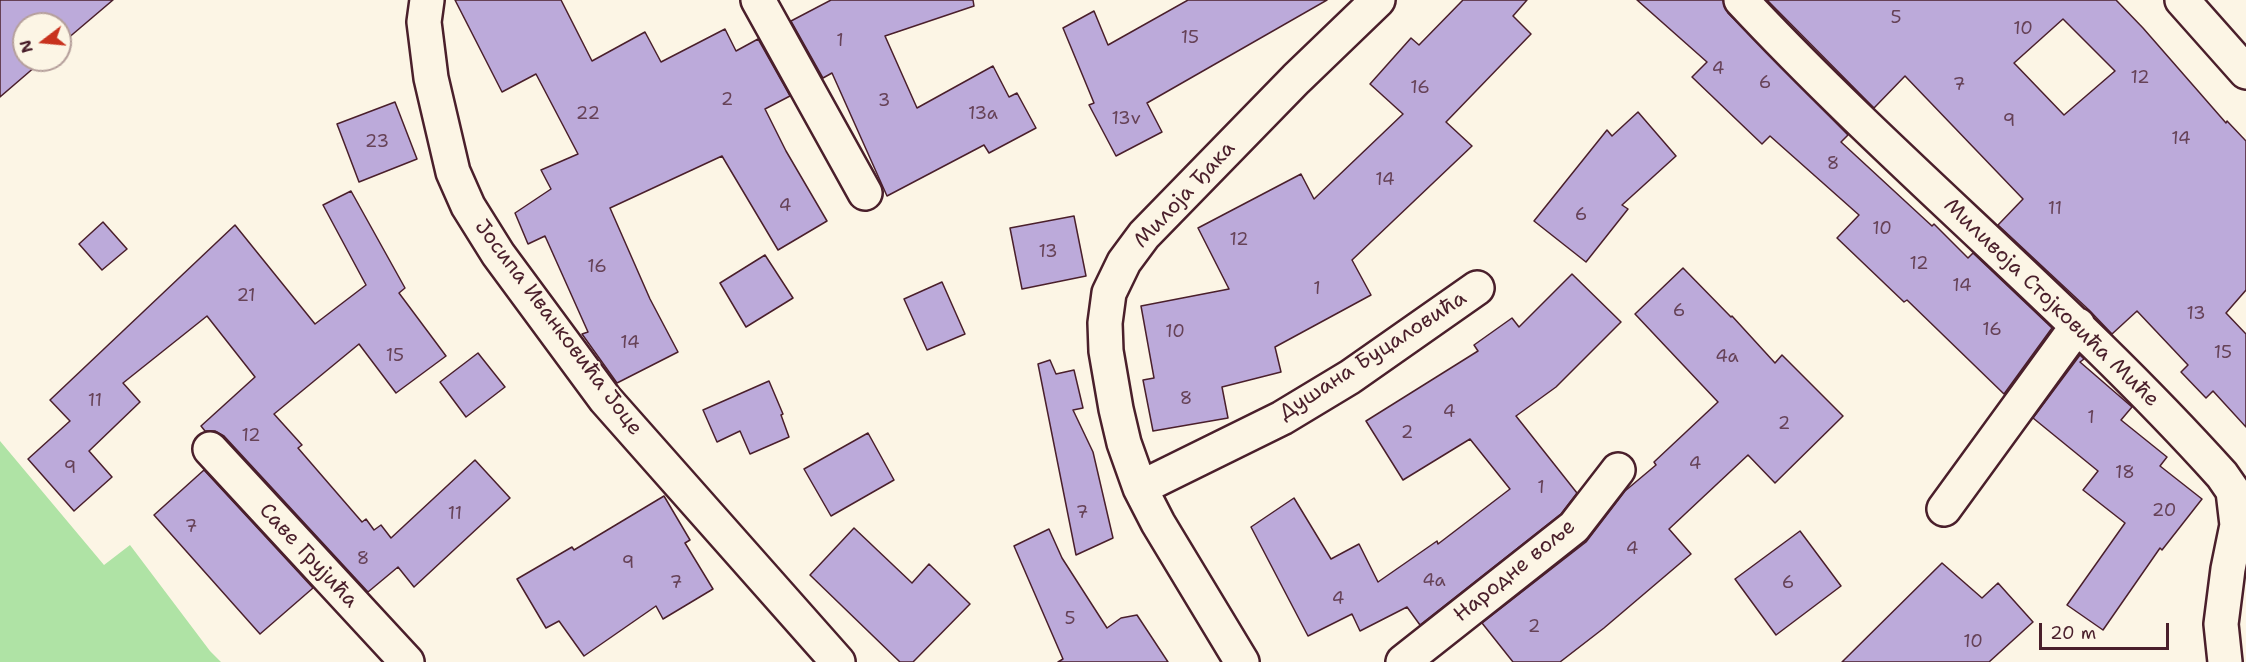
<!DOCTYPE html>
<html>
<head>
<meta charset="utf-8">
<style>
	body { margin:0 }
	#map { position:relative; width:2246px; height:662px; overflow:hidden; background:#fcf5e5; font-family:"Shantell Sans",sans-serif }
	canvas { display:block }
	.north { position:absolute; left:12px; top:12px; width:60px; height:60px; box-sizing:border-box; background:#fcf5e5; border:2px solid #b59f9b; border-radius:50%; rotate:254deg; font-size:16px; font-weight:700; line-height:24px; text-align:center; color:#4a1f2b }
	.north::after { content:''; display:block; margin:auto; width:21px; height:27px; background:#c8321e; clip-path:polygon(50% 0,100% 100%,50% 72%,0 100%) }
	.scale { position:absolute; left:2039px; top:623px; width:130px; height:27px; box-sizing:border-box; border:3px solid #4a1f2b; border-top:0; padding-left:8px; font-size:18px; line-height:21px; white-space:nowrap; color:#4a1f2b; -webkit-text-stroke:4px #fcf5e5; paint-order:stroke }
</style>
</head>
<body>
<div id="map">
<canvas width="2246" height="662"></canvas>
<div class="north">N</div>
<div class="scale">20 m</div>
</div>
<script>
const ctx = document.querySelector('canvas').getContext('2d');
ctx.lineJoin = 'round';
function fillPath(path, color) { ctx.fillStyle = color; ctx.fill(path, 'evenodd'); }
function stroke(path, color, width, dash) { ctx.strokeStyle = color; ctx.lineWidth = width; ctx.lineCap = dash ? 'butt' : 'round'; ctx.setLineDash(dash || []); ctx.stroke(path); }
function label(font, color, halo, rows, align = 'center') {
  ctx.font = font + ' "Shantell Sans",sans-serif'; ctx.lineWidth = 4.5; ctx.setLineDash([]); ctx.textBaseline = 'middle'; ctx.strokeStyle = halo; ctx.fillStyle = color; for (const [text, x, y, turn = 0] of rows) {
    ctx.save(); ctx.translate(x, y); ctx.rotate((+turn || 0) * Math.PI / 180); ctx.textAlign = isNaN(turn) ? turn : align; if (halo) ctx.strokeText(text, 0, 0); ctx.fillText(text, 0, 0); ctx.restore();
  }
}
fillPath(new Path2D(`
	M0 441 104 565 130 545 210 651 221 662H0Z`), '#afe3a5');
const building = new Path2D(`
	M0 0H113L60 45V24H24V60H43L0 97Z
	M455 0H561L592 61 645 32 661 62 725 29 736 51 758 39 790 96 765 109 786 151 827 221 778 250 722 156 610 208 650 299 678 352 617 383 582 334 588 332 545 236 528 244 515 213 551 189 541 170 578 154 536 74 502 92Z
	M831 0H973L974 6 885 36 917 108 993 66 1009 97 1017 93 1036 128 989 153 984 145 887 196 832 73 823 78 791 21Z
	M1188 0H1327L1147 103 1162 132 1116 156 1089 105 1094 103 1063 28 1094 11 1108 45Z
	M1463 0H1527L1513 16 1531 34 1446 122 1472 146 1352 260 1371 295 1275 347 1281 372 1222 387 1228 418 1153 431 1143 380 1154 378 1141 306 1229 289 1198 228 1301 174 1314 199 1403 114 1370 84 1411 38 1419 45Z
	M1637 0H1723L1728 13 1848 135 1841 142 1932 226 1934 224 1968 258 1973 253 2052 328 2004 394 1907 300 1904 302 1837 238 1859 215 1770 136 1762 144 1692 77 1707 62Z
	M1767 0H2116L2143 28 2226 123 2227 121 2246 141V290L2226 313 2246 334V427L2213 391 2206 398 2181 372 2188 365 2137 311 2112 334 2089 310 1998 225 2023 199 1905 76 1874 108ZM2063 19 2115 71 2064 115 2014 63Z
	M395 102 417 159 359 182 337 124Z
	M1638 112 1676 156 1622 205 1628 209 1586 262 1534 221 1607 130 1612 136Z
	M351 191 405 288 399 293 446 356 396 393 359 344 274 414 302 445 298 448 362 522 366 519 374 530 381 525 391 538 475 460 510 498 414 587 398 567 368 592 224 436 215 431H205L201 426 255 377 207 316 123 383 140 402 89 451 112 477 74 511 28 459 70 421 50 400 235 225 315 324 366 285 323 205Z
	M1074 216 1086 276 1022 289 1010 228Z
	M103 222 127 249 102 270 79 244Z
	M765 255 793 298 746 327 720 283Z
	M1683 268 1731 317 1732 316 1775 363 1782 355 1843 416 1775 483 1748 455 1669 529 1691 554 1604 628 1560 662H1513L1482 623 1586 542 1625 491 1656 465 1654 462 1718 402 1635 314Z
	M1572 274 1621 322 1556 387 1516 416 1577 493 1561 514 1420 625 1407 607 1360 631 1352 614 1308 636 1251 527 1294 498 1331 559 1359 544 1378 582 1437 541 1438 544 1510 489 1470 439 1403 480 1366 421 1478 351 1474 345 1512 318 1519 327Z
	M942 282 965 334 927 350 904 299Z
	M478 353 505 387 466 417 440 382Z
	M2080 355 2084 359 2080 362 2132 407 2121 420 2167 457 2160 466 2202 499 2162 550 2160 548 2103 630 2067 605 2125 523 2083 490 2098 471 2033 418Z
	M1050 360 1056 374 1074 370 1083 408 1073 410 1093 452 1113 538 1076 555 1038 364Z
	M769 381 783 414 781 415 789 437 750 454 740 431 717 442 703 410Z
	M868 433 894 480 831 516 804 469Z
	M204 470 313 588 260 634 154 515Z
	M664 496 690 540 685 543 713 589 663 619 656 606 584 656 559 621 546 628 517 579 572 547 574 550Z
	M854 528 912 583 929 564 970 604 913 662H900L810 575Z
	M1049 529 1062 558 1107 628 1121 618 1137 615 1168 662H1058L1063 659 1014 546Z
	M1800 531 1841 586 1776 635 1735 579Z
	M1942 563 1982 598 1998 583 2033 622 1989 662H1842Z`);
fillPath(building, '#bcaada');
stroke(building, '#4a1f2b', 1.5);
const street = new Path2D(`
	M427 0 424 22 431 78 453 172 468 206 498 254 605 399 838 662
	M758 0 865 193
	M1741 0C1895 165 2071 307 2222 475L2233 491 2237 525 2228 569 2221 624 2225 662
	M2182 0 2246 72
	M210 449 407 662
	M1140 488 1282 418 1350 377 1477 288
	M1944 509 2078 325
	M1242 662 1158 523 1140 488 1124 443 1116 409 1106 351 1105 323 1109 293 1124 262 1144 235 1296 79 1378 0
	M1403 662 1574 527 1618 470`);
stroke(street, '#4a1f2b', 38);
stroke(street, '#fcf5e5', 33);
label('18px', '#664257', null, [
	["5",1896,18],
	["10",2023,29],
	["15",1190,38],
	["1",840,41],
	["4",1718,69],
	["12",2140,78],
	["6",1765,83],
	["7",1959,85],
	["16",1420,88],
	["2",727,100],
	["3",884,101],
	["22",588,114],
	["13a",983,114],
	["13v",1126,119],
	["9",2009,121],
	["14",2181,139],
	["23",377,142],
	["8",1833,164],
	["14",1385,180],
	["4",785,206],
	["11",2055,209],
	["6",1581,215],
	["10",1882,229],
	["12",1239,240],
	["13",1048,252],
	["12",1919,264],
	["16",597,267],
	["14",1962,286],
	["1",1317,289],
	["21",246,296],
	["6",1679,311],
	["13",2196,314],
	["16",1992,330],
	["10",1175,332],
	["14",630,343],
	["15",2223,353],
	["15",395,356],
	["4a",1727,357],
	["8",1186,399],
	["11",95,401],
	["4",1449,412],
	["1",2091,418],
	["2",1784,424],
	["2",1407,433],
	["12",251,436],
	["4",1695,464],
	["9",70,468],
	["18",2125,473],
	["1",1541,488],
	["20",2164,511],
	["7",1082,513],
	["11",455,514],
	["7",191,527],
	["4",1632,549],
	["8",363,559],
	["9",628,563],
	["4a",1434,581],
	["7",676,583],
	["6",1788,583],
	["4",1338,599],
	["5",1070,619],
	["2",1534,627],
	["10",1973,642]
]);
label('21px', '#4a1f2b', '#fcf5e5', [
	["Милоја Ђака",1185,195,-47],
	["Миливоја Стојковића Миће",2051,303,44],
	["Јосипа Иванковића Јоце",558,328,53],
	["Душана Буцаловића",1373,356,-33],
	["Саве Грујића",308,556,47],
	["Народне воље",1515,571,-39]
]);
</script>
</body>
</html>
